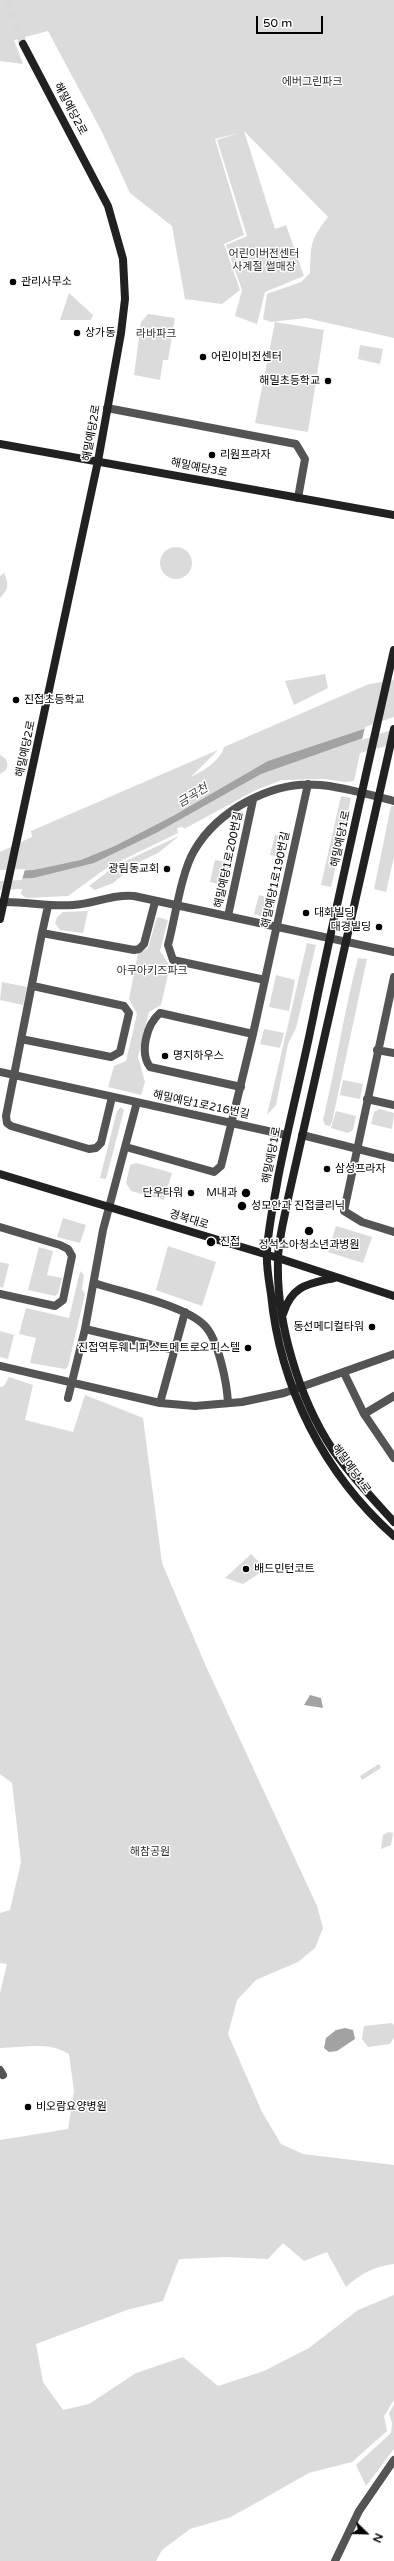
<!DOCTYPE html>
<html>
<head>
<meta charset="utf-8">
<style>
	body { margin:0 }
	#map { position:relative; width:394px; height:2561px; overflow:hidden; background:#fff; font-family:"Varela Round",sans-serif }
	canvas { display:block }
	.north { position:absolute; left:346px; top:2513px; width:40px; height:40px; -webkit-text-stroke:3px #fff; paint-order:stroke; rotate:113deg; font-size:11px; font-weight:700; line-height:16px; text-align:center; color:#000 }
	.north::after { content:''; display:block; margin:auto; width:14px; height:18px; background:#000; clip-path:polygon(50% 0,100% 100%,50% 72%,0 100%) }
	.scale { position:absolute; left:256px; top:16px; width:67px; height:18px; box-sizing:border-box; border:2px solid #000; border-top:0; padding-left:5px; font-size:12px; line-height:14px; white-space:nowrap; color:#000; -webkit-text-stroke:3px #fff; paint-order:stroke }
</style>
</head>
<body>
<div id="map">
<canvas width="394" height="2561"></canvas>
<div class="north">N</div>
<div class="scale">50 m</div>
</div>
<script>
const ctx = document.querySelector('canvas').getContext('2d');
ctx.lineJoin = 'round';
function fillPath(path, color) { ctx.fillStyle = color; ctx.fill(path, 'evenodd'); }
function stroke(path, color, width, dash) { ctx.strokeStyle = color; ctx.lineWidth = width; ctx.lineCap = dash ? 'butt' : 'round'; ctx.setLineDash(dash || []); ctx.stroke(path); }
function label(font, color, halo, rows, align = 'center') {
  ctx.font = font + ' "Varela Round","Noto Sans KR",sans-serif'; ctx.lineWidth = 3; ctx.setLineDash([]); ctx.textBaseline = 'middle'; ctx.strokeStyle = halo; ctx.fillStyle = color; for (const [text, x, y, turn = 0] of rows) {
    ctx.save(); ctx.translate(x, y); ctx.rotate((+turn || 0) * Math.PI / 180); ctx.textAlign = isNaN(turn) ? turn : align; if (halo) ctx.strokeText(text, 0, 0); ctx.fillText(text, 0, 0); ctx.restore();
  }
}
fillPath(new Path2D(`
	M0 0H394V338L306 318 271 322 263 319 267 294 301 282 310 273C311 243 310 241 328 217L244 131 275 229 286 225 304 276 265 292 257 324 235 316 242 290 226 245 247 236 217 140 238 133 215 139 244 235 224 244 240 290 222 304 185 299 172 226 130 193 102 132 48 31 14 40 23 64 0 61Z
	M69 293 93 315 91 320H60Z
	M148 314 175 318 168 360H163L160 380 134 375 141 322Z
	M275 322 324 330 308 432 255 423Z
	M360 345 383 349 380 364 358 359Z
	M160 563a16 16 0 1 1 32 0a16 16 0 1 1-32 0Z
	M4 573C9 584 9 589 0 598V576Z
	M325 674 328 688 294 705 285 681Z
	M394 680V744L360 753 354 781 346 782 324 779 282 780 256 790 184 829 183 827 177 828 178 833 108 867 68 896 26 898 21 894 22 889 0 890V852L32 837 31 831 218 750 191 777C202 772 221 760 224 747L369 684Z
	M0 755C7 758 9 764 6 770L0 774Z
	M341 796 351 798 331 887 321 885Z
	M391 806H394V857L386 892 374 889Z
	M275 835 290 838 285 858 270 855Z
	M179 836 158 853 139 862 113 883 95 890 89 886 115 866Z
	M215 860 232 863 227 886 210 882Z
	M259 895 276 900 272 915 266 918 254 914Z
	M88 911 83 933 60 930 55 923 57 917 63 912Z
	M157 917 168 920 160 951 170 966 161 1005 149 1012 138 1057 145 1082 141 1095 108 1087 114 1066 126 1061 137 1014 129 999 138 953 148 948Z
	M307 943 316 945 296 1028 288 1044 276 1105 267 1115Z
	M358 958 367 959 332 1122 330 1126 325 1125 323 1120C336 1066 344 1012 358 958Z
	M276 975 295 980 289 1011 269 1007Z
	M2 982 27 987 23 1005 0 1000Z
	M264 1029 284 1033 280 1048 260 1044Z
	M343 1080 363 1084 360 1099 340 1095Z
	M121 1107 124 1110 106 1179 100 1178 117 1111Z
	M379 1109 394 1113 392 1129 371 1124 374 1112Z
	M336 1111 356 1116 353 1130 348 1133 331 1128Z
	M137 1163 172 1173 164 1200 131 1191 126 1183 130 1165Z
	M63 1218 86 1225 80 1243 57 1237Z
	M336 1226 372 1237 363 1263 328 1252Z
	M168 1246 216 1262 202 1306 156 1290Z
	M39 1247 53 1251 47 1275 62 1278 58 1294 55 1296 28 1290Z
	M0 1262 9 1264 3 1288 0 1287Z
	M80 1271 84 1275 82 1289 85 1294 68 1367 65 1369 30 1363 36 1338 19 1334 26 1308 69 1318Z
	M0 1331 14 1335 8 1359 0 1357Z
	M9 1377 33 1385 25 1420 73 1432 85 1395 143 1418 162 1563 205 1664 317 1906 323 1928 315 1948 298 1962 256 1980 237 2000 228 2034 262 2112 281 2144 303 2154 394 2165V2264C373 2267 362 2273 346 2287L327 2252 304 2261 283 2243 268 2259 226 2257 179 2259 163 2301 127 2310 36 2344 43 2382 63 2410 89 2404 136 2373 183 2357 218 2386 264 2371 309 2348 358 2310 394 2295V2400L384 2416 387 2431 352 2462 309 2473 231 2517 190 2529 162 2550 156 2561H0V2140L68 2129 74 2091 69 2054C47 2041 23 2048 0 2048V1993L7 1964 0 1963V1913L10 1910 21 1862 12 1783 0 1774V1387L4 1386Z
	M251 1554 259 1562 255 1566 260 1573 243 1584 225 1578Z
	M379 1764 381 1768 362 1780 360 1776Z
	M388 1832 393 1833 391 1845 381 1849 383 1835Z
	M392 2023 394 2025V2037L390 2044 368 2047 362 2039 364 2026Z
	M394 2404V2449L366 2486 356 2465 391 2433 392 2423 389 2413Z`), '#dbdbdb');
fillPath(new Path2D(`
	M394 719V727L261 774 156 833 94 863 33 878 0 879V872L34 870 81 860 115 846 173 816 268 761Z
	M310 1695 321 1698 323 1708 304 1705Z
	M345 2028 353 2030 355 2039 337 2051 329 2052 324 2048 326 2038 336 2030Z`), '#a2a2a2');
fillPath(new Path2D(`
	M394 717V729L362 740 365 727Z
	M25 869 22 880 0 881V870Z`), '#fff');
stroke(new Path2D(`
	M8 0 23 44`), '#d9d9d9', 8, [8, 4]);
stroke(new Path2D(`
	M107 408 296 444 305 459 298 498
	M0 902C24 901 49 907 73 905 94 904 112 894 134 896L394 952
	M48 906 42 933 134 950 139 949 144 944 155 902
	M228 916 253 800
	M42 933 6 1116 7 1123 11 1126 89 1149 96 1148 101 1143 112 1097
	M394 977 344 1211 362 1222 394 1232
	M265 980 173 960 168 945C175 919 181 873 194 851 217 811 272 780 320 785 344 787 370 795 394 801
	M21 1039 111 1057 120 1052 129 1013 124 1006 33 986
	M377 1050 394 1053
	M0 1072 286 1135
	M241 1087 150 1067C139 1052 147 1024 160 1013L253 1034
	M367 1099 394 1105
	M302 1135 394 1158
	M126 1147 214 1172 221 1166 253 1034 308 784
	M0 1227 60 1245 68 1249 72 1256 63 1300 55 1306 0 1294
	M94 1283C121 1292 185 1305 204 1325 218 1338 227 1383 228 1403
	M85 1329 174 1350
	M0 1366 160 1403 195 1406 242 1402 284 1393 394 1354
	M344 1373 364 1414 394 1458
	M68 1398 85 1329 103 1230 137 1102
	M160 1403 185 1312
	M364 1414 394 1396
	M0 2070 3 2075
	M335 2561 359 2511 394 2460`), '#545454', 8);
stroke(new Path2D(`
	M0 444 394 515
	M394 650C367 769 340 889 315 1008 304 1065 289 1121 278 1178 274 1203 268 1227 267 1252 266 1266 269 1281 271 1294 280 1387 324 1474 394 1536
	M394 729 287 1203C284 1221 278 1241 278 1260 276 1322 299 1399 333 1450 351 1476 373 1499 394 1522
	M0 919 98 461 121 333 125 299 123 259 108 206 23 44
	M0 1174 278 1258 394 1296
	M283 1314C292 1285 308 1284 334 1278`), '#212121', 8);
for (const [x, y, r, color] of [
	[13,282,4,"#000"],
	[77,333,4,"#000"],
	[203,357,4,"#000"],
	[328,381,4,"#000"],
	[212,455,4,"#000"],
	[16,700,4,"#000"],
	[167,869,4,"#000"],
	[306,913,4,"#000"],
	[379,927,4,"#000"],
	[165,1056,4,"#000"],
	[327,1169,4,"#000"],
	[191,1193,4,"#000"],
	[246,1193,5,"#000"],
	[242,1206,5,"#000"],
	[309,1231,5,"#000"],
	[211,1242,5,"#000"],
	[372,1327,4,"#000"],
	[248,1348,4,"#000"],
	[246,1569,4,"#000"],
	[28,2107,4,"#000"]
]) { const dot = new Path2D(); dot.arc(x, y, r, 0, 2 * Math.PI); ctx.fillStyle = color; ctx.fill(dot); stroke(dot, '#fff', 1.5); }
label('11px', '#323232', '#fff', [
	["에버그린파크",312,82],
	["어린이버전센터",264,254],
	["사계절 썰매장",264,267],
	["라바파크",156,334],
	["아쿠아키즈파크",152,971],
	["해참공원",150,1852]
]);
label('11px', '#000', '#fff', [
	["해밀예당2로",70,109,62],
	["해밀예당2로",92,433,-80],
	["해밀예당3로",199,468,11],
	["해밀예당2로",26,749,-78],
	["해밀예당1로",341,839,-78],
	["해밀예당1로200번길",229,860,-78],
	["해밀예당1로190번길",276,880,-78],
	["해밀예당1로216번길",201,1105,12],
	["해밀예당1로",272,1155,-79],
	["경복대로",189,1220,17],
	["해밀예당1로",351,1469,54]
]);
label('11px', '#000', '#fff', [
	["관리사무소",21,282],
	["상가동",85,333],
	["어린이비전센터",211,357],
	["해밀초등학교",320,381,"right"],
	["리원프라자",220,455],
	["진접초등학교",24,700],
	["광림동교회",159,869,"right"],
	["대화빌딩",314,913],
	["대경빌딩",371,927,"right"],
	["명지하우스",173,1056],
	["삼성프라자",335,1169],
	["단우타워",183,1193,"right"],
	["M내과",237,1193,"right"],
	["성모안과 진접클리닉",251,1206],
	["진접",220,1242],
	["정석소아청소년과병원",309,1245,"center"],
	["동선메디컬타워",364,1327,"right"],
	["진접역투웨니퍼스트메트로오피스텔",240,1348,"right"],
	["배드민턴코트",254,1569],
	["비오람요양병원",36,2107]
], 'left');
label('italic 12px', '#434343', '#fff', [
	["금곡천",193,796,-31]
]);
</script>
</body>
</html>
